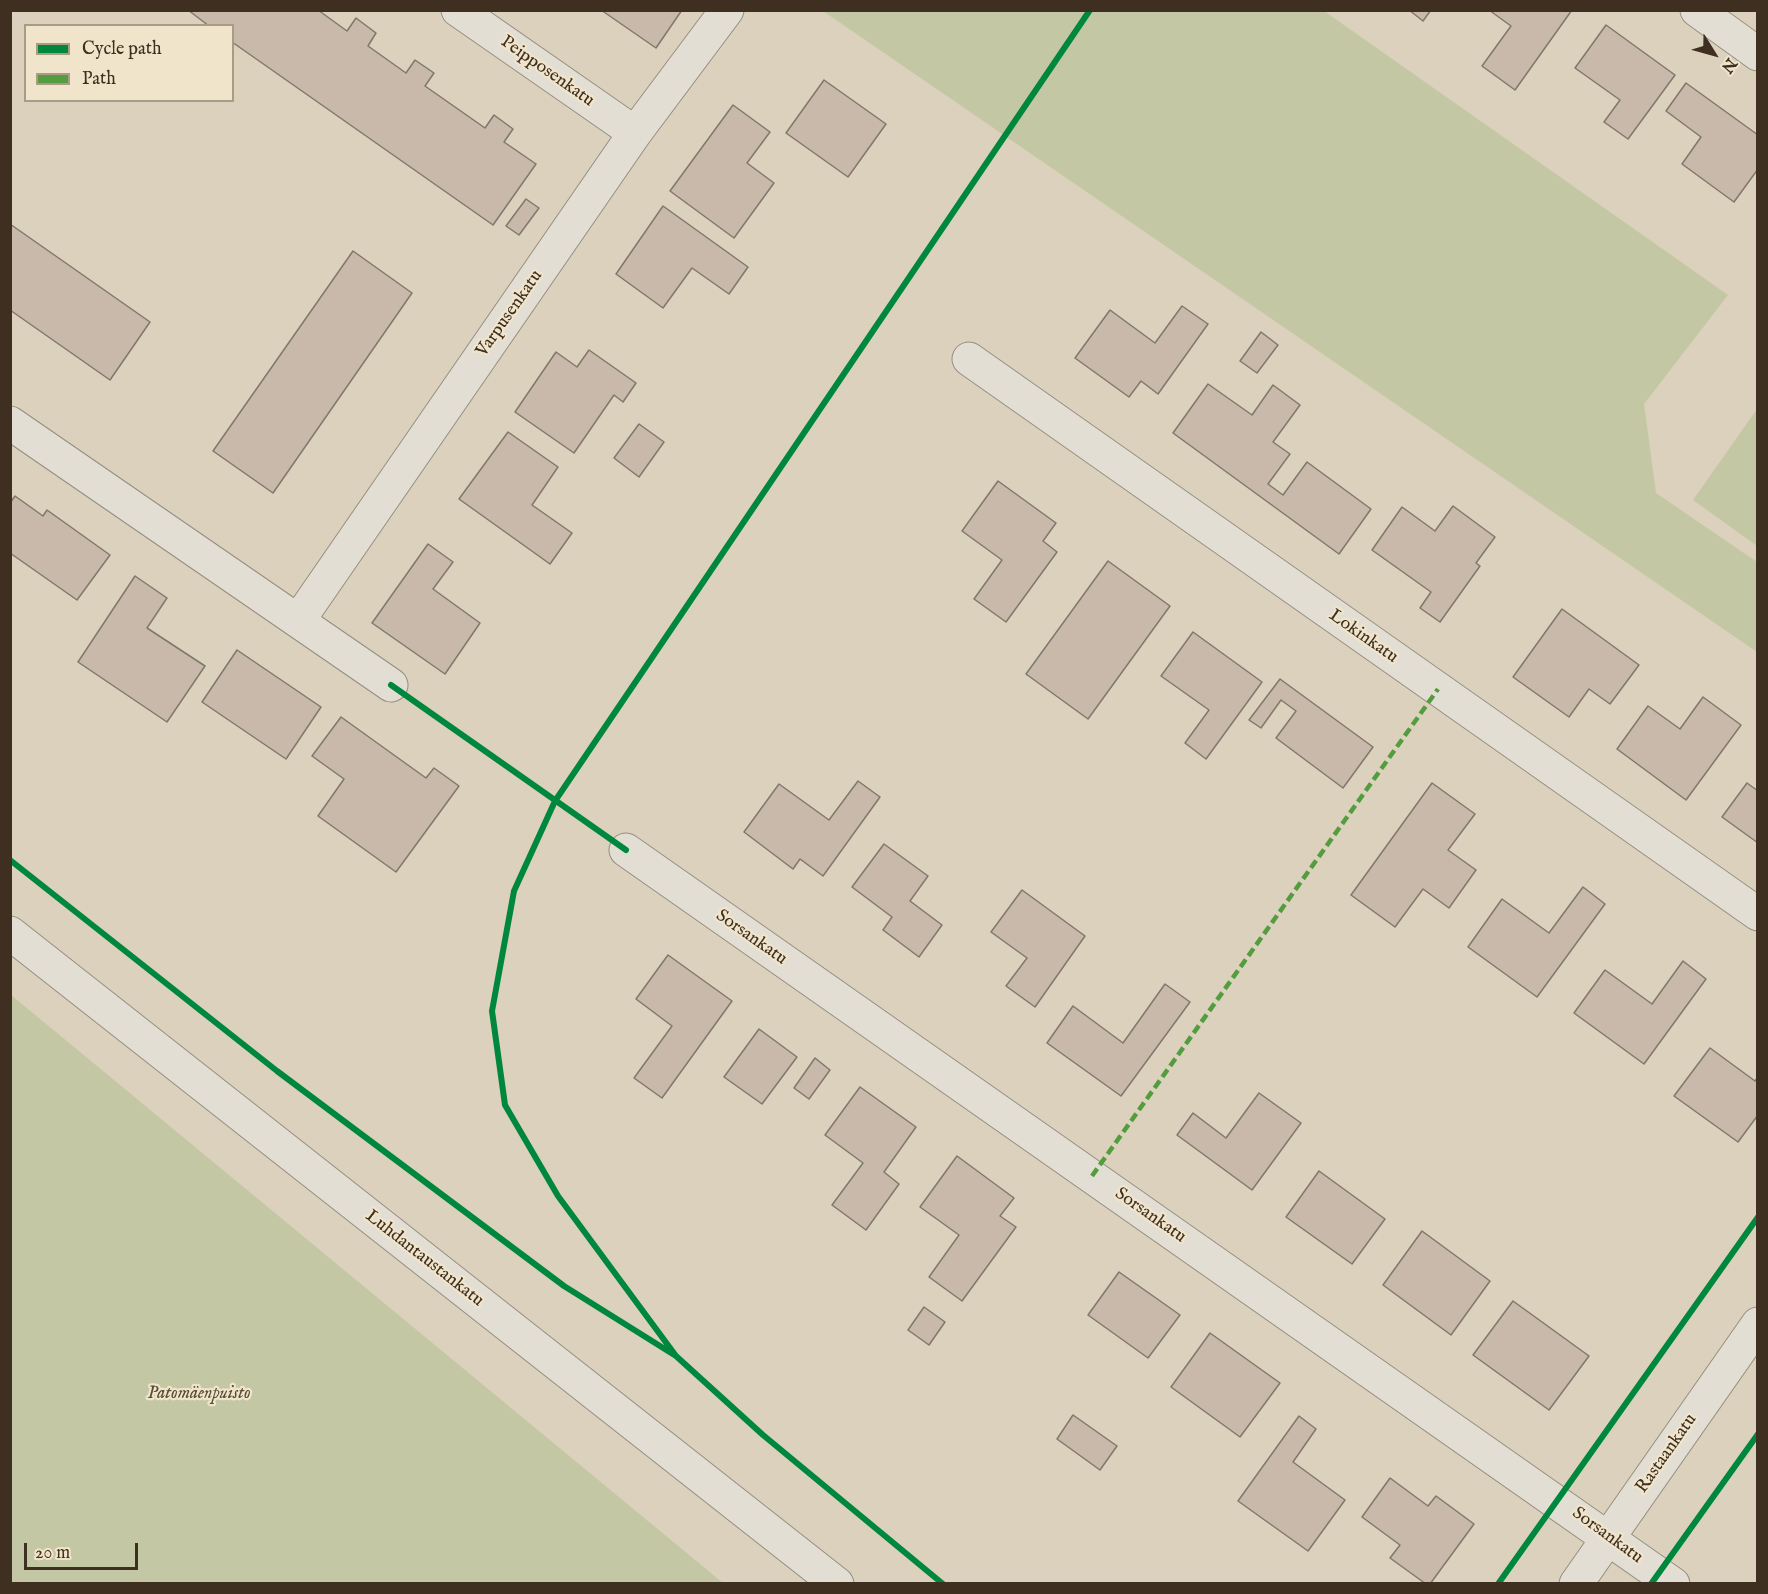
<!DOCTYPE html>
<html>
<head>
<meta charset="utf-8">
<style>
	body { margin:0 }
	#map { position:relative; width:1768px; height:1594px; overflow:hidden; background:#dbd1bc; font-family:"IM FELL English",serif }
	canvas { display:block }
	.frame { position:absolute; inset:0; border:12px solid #3e2f20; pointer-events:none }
	.legend { position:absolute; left:24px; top:24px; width:210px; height:78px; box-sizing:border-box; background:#f0e4cb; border:2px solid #a99c87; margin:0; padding:8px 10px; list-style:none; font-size:18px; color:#3e2f20 }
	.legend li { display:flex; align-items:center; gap:12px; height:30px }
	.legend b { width:30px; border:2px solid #a99c87 }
	.north { position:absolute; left:1684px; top:24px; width:60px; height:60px; -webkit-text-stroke:4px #f0e4cb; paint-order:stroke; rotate:127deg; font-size:16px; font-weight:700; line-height:24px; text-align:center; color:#3e2f20 }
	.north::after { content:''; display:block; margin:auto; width:21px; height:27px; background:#3e2f20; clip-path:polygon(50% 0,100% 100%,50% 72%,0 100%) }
	.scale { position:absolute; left:24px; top:1543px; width:114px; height:27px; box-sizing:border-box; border:3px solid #3e2f20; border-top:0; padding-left:8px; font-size:18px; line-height:21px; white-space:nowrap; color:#3e2f20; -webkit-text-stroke:4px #f0e4cb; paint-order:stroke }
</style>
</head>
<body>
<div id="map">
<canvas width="1768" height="1594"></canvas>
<div class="frame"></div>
<ul class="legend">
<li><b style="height:8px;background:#00873e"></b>Cycle path</li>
<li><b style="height:8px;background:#539d3f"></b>Path</li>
</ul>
<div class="north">N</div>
<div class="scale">20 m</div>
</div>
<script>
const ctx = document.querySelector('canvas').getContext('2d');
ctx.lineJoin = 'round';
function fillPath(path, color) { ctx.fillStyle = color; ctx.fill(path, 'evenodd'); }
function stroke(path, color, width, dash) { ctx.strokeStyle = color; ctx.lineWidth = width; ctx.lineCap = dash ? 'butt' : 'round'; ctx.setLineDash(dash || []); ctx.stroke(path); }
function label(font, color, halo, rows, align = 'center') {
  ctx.font = font + ' "IM FELL English",serif'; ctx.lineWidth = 4.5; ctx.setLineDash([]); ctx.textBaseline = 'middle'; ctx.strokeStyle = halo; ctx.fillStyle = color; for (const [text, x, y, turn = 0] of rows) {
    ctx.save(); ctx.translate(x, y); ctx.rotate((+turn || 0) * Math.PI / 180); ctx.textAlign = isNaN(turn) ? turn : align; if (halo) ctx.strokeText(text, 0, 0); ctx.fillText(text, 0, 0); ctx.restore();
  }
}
fillPath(new Path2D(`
	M823 11H1324L1728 295 1644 404 1656 493 1757 562V652Z
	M1757 409V546L1693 500Z
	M11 995 723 1583H11Z`), '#c4c7a3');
const building = new Path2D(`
	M188 10H318L347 31 356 18 376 33 368 46 406 73 415 60 434 73 425 86 485 128 494 115 513 129 504 142 536 164 493 225 232 42V26H209Z
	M601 10H682L656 48Z
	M1409 10H1431L1423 21Z
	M1489 10H1572L1515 90 1482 66 1511 26Z
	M1606 25 1675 75 1628 139 1604 122 1620 100 1575 68Z
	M824 80 886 124 848 177 786 133Z
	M1686 83 1758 135V169L1734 202 1682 164 1701 137 1666 111Z
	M733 105 770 132 747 163 774 183 734 238 670 191Z
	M526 199 539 208 519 235 506 226Z
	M663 206 748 267 729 294 692 268 663 308 616 274Z
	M10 224 150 322 110 380 10 310Z
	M353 251 412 293 273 493 213 451Z
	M1182 306 1208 324 1158 394 1141 381 1129 397 1075 358 1110 310 1155 343Z
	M1261 332 1278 345 1257 373 1240 361Z
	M589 350 636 383 623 402 614 395 574 453 515 412 556 352 577 367Z
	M1208 384 1252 415 1273 385 1300 405 1273 442 1290 454 1268 484 1283 495 1307 462 1371 509 1339 554 1173 433Z
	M639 424 664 442 639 477 614 458Z
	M508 432 558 467 532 505 572 533 550 564 459 499Z
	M998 481 1056 523 1043 541 1057 552 1006 622 974 599 1002 560 962 531Z
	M15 496 43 516 47 510 110 555 77 600 10 553V503Z
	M1453 506 1495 537 1476 563 1480 566 1440 622 1420 608 1431 592 1372 550 1402 507 1435 531Z
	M428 544 453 562 433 589 480 623 445 674 372 623Z
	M1108 561 1170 606 1088 719 1026 674Z
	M135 576 167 598 147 628 205 666 167 722 78 662Z
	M1562 609 1639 665 1610 704 1589 689 1569 717 1513 677Z
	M1193 632 1262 682 1206 759 1185 743 1209 710 1161 676Z
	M237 650 321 707 286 759 202 702Z
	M1280 679 1373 747 1343 788 1276 738 1296 711 1281 700 1261 728 1249 720Z
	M1703 697 1741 725 1686 800 1617 749 1648 706 1680 729Z
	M341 717 426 778 434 768 459 786 396 872 318 816 344 779 312 756Z
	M858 781 880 797 823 876 800 859 793 869 744 832 779 784 829 820Z
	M1432 783 1475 814 1448 850 1476 870 1449 908 1423 889 1395 927 1351 895Z
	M1747 783 1758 791V843L1722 817Z
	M884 844 928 876 910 901 942 925 919 957 883 930 892 917 852 887Z
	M1583 887 1605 904 1537 997 1468 947 1502 899 1549 933Z
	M1022 890 1085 936 1035 1007 1006 986 1027 958 991 932Z
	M668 955 732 1001 662 1098 634 1078 672 1026 636 999Z
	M1683 961 1706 979 1644 1064 1574 1013 1605 970 1652 1004Z
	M1165 984 1190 1002 1121 1096 1047 1043 1073 1006 1123 1043Z
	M759 1029 797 1057 762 1104 724 1077Z
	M1710 1048 1755 1081 1758 1077V1115L1738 1142 1674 1096Z
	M815 1058 830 1070 809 1099 794 1088Z
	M860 1087 916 1127 884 1172 899 1184 866 1230 832 1205 863 1163 825 1135Z
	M1259 1093 1301 1123 1252 1190 1177 1135 1193 1113 1226 1138Z
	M957 1156 1014 1198 1000 1216 1016 1227 962 1301 929 1277 959 1235 920 1207Z
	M1319 1171 1385 1219 1352 1264 1286 1217Z
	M1422 1231 1490 1281 1451 1335 1383 1285Z
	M1119 1272 1180 1315 1148 1358 1088 1315Z
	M1513 1301 1589 1356 1549 1410 1473 1355Z
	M924 1307 945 1322 929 1345 908 1330Z
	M1210 1333 1280 1383 1240 1437 1171 1387Z
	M1073 1415 1117 1446 1100 1470 1057 1439Z
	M1299 1416 1316 1429 1293 1462 1345 1500 1308 1551 1238 1501Z
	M1390 1478 1428 1506 1436 1496 1474 1524 1430 1584H1426L1390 1558 1400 1545 1362 1517Z`);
fillPath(building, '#c8b9aa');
stroke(building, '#7f786c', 1.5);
const minor = new Path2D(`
	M458 10 635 133
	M1697 10 1758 54
	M969 359 1758 914
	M10 423 391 685
	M298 621 635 133 727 10
	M626 850 1673 1584
	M1576 1584 1758 1324`);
const tertiary = new Path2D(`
	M10 933 837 1584`);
stroke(minor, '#958e81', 35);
stroke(tertiary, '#958e81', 35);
stroke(minor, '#e3ded3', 33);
stroke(tertiary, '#e3ded3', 33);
stroke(new Path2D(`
	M1092 1176 1438 689`), '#539d3f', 4.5, [9, 4.5]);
stroke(new Path2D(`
	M391 685 626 850
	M10 860 277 1071 564 1286 676 1356 763 1435 943 1584
	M676 1356 558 1196 505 1105 492 1011 514 891 555 801 1090 10
	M1498 1584 1758 1217
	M1651 1584 1758 1434`), '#00873e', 6);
label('18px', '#3e2f20', '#f0e4cb', [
	["Peipposenkatu",547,72,35],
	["Varpusenkatu",510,314,-55],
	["Lokinkatu",1363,637,35],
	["Sorsankatu",751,938,35],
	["Sorsankatu",1150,1216,35],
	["Luhdantaustankatu",424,1259,38],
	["Rastaankatu",1667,1454,-55],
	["Sorsankatu",1607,1536,36]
]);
label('italic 18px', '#554c36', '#f0e4cb', [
	["Patomäenpuisto",199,1394]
]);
</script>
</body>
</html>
